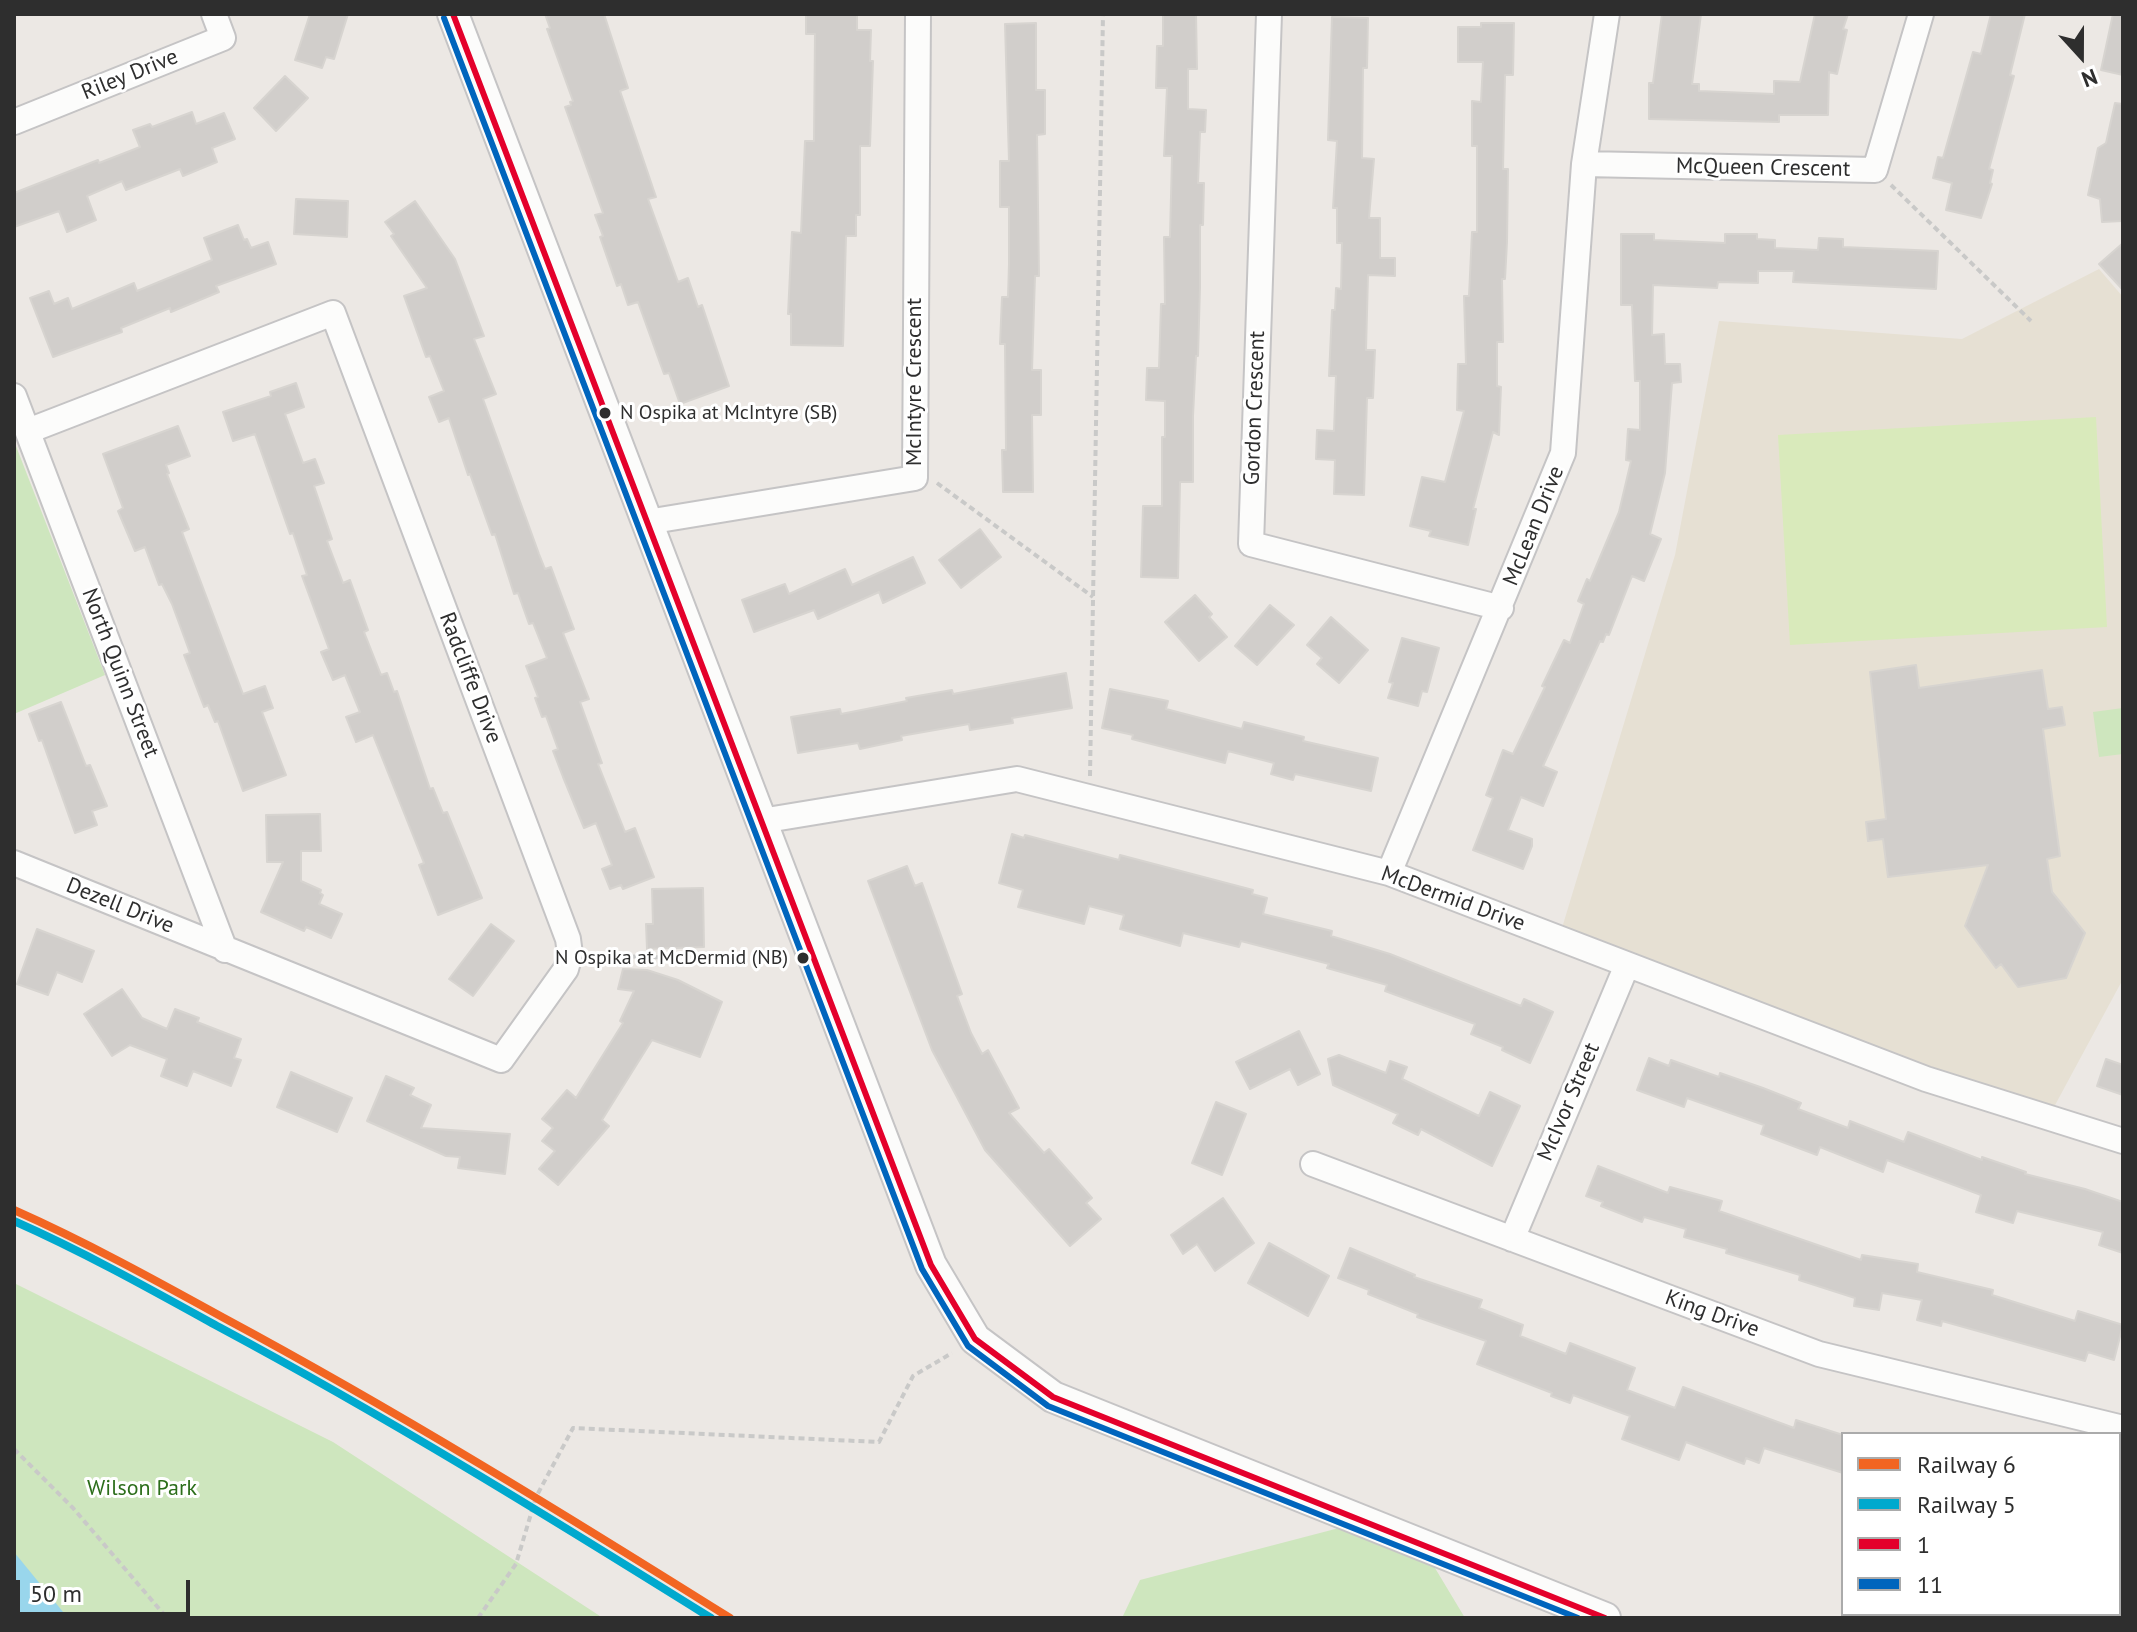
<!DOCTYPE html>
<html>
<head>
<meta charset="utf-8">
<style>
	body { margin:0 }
	#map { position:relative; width:2137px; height:1632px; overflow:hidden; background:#ece8e4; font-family:"PT Sans",sans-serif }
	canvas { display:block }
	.frame { position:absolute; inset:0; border:16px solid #2e2e2e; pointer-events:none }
	.legend { position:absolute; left:1841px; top:1432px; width:280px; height:184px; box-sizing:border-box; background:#fff; border:2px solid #ababab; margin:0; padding:10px 14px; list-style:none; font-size:24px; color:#2e2e2e }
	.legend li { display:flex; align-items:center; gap:16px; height:40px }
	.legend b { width:40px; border:2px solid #ababab }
	.north { position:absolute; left:2041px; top:16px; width:80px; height:80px; -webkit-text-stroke:6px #fff; paint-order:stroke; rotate:159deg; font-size:22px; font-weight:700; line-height:32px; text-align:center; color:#2e2e2e }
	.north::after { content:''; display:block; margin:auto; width:28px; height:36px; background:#2e2e2e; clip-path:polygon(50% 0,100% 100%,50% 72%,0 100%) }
	.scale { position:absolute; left:16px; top:1580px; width:174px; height:36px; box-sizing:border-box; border:4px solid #2e2e2e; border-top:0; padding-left:10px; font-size:24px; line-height:28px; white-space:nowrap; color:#2e2e2e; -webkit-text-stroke:6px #fff; paint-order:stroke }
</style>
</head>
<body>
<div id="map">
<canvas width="2137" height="1632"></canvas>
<div class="frame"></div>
<ul class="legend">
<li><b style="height:10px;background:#f26522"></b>Railway 6</li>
<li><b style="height:10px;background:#00a9ce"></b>Railway 5</li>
<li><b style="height:10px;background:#e4002b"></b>1</li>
<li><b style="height:10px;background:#0065bd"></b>11</li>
</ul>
<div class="north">N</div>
<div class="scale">50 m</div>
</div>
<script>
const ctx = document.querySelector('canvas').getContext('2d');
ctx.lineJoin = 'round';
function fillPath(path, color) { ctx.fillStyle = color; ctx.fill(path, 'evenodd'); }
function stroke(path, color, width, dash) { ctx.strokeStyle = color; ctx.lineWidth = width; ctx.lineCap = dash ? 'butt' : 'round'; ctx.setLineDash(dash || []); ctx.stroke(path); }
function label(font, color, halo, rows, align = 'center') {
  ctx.font = font + ' "PT Sans",sans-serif'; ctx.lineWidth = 6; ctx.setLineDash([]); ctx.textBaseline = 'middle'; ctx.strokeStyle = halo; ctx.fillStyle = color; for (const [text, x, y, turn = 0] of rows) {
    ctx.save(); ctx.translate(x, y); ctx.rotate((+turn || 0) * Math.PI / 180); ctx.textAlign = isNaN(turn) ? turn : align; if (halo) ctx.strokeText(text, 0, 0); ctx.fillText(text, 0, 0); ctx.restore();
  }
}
fillPath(new Path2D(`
	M2099 269 2123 297V979L2047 1120 1631 980 1555 951 1675 555 1719 321 1962 339Z`), '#e6e0d3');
fillPath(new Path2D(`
	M14 441 105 675 14 714Z
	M2123 708V754L2099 757 2093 712Z
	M14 1283 333 1442 603 1618H14Z
	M1385 1516 1423 1548 1465 1618H1122L1140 1580Z`), '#cee6be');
fillPath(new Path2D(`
	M2096 417 2107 627 1790 645 1778 435Z`), '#d9eabb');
fillPath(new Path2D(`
	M14 1552 68 1618H14Z`), '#99d6ec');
const building = new Path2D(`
	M310 14H348L334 59 326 57 322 68 295 60Z
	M545 14H604L628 88 620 91 656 197 648 199 678 282 688 278 698 307 702 305 729 386 680 404 669 373 664 374 638 302 628 305 621 284 617 286 600 237 603 236 595 215 603 213 565 107 571 105 570 102 573 101 547 29 550 28Z
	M806 14H857V30H871L870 61H873L870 146H860V215H856V236H846L843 346 791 345V314H788L792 232 801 233 805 141H814L815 34H806Z
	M1163 14H1196L1197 69H1188V109L1206 110 1205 132H1200L1198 183H1204L1203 225H1200V287L1198 356H1196L1193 416V482H1180L1178 578 1141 577 1143 506H1162V437H1165V401L1146 400 1147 368H1159L1161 304H1165L1164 237H1170L1172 156H1164L1167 88H1156L1157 46H1163Z
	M1662 14H1701L1692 84H1699V91L1774 94V81L1800 82 1815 14H1848L1843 29 1847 30 1837 74 1829 72 1828 115H1779V122L1649 119V83H1653Z
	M1991 14H2025L2010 75 2014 76 1989 169 1993 170 1990 183 1992 184 1981 218 1946 210 1952 183 1933 178 1938 157 1943 158 1973 52 1981 54Z
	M2113 14H2123V75L2101 70Z
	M1332 17 1368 18 1367 68H1363L1362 158 1374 159 1369 218H1380V258H1395V276L1368 275 1366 350H1375L1373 398H1367L1364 495 1334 494 1335 460 1316 459 1317 430 1334 431 1336 376H1329L1332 310H1335L1336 288 1341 289 1342 243H1337V208H1333L1337 141 1328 140Z
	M1036 23V90H1045V134L1037 135 1039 276H1035L1032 370H1041V415H1032L1033 492H1003L1002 450H1006L1005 344H1000L1002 297H1008L1009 264V207H1000V161H1009L1005 24Z
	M1481 23H1514L1513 75H1505L1503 169H1508L1507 242 1505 279H1502L1503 342H1497V386L1501 387 1499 435 1493 432 1473 509H1476L1468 545 1429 536 1431 531 1410 526 1422 477 1445 482 1464 411 1457 410 1458 364H1466L1464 296H1469L1472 232H1477V146H1472V101L1481 102 1483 62H1458V27H1481Z
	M285 76 308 98 276 131 254 108Z
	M2115 103 2123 104V221L2102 222 2100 199 2088 195 2098 148 2106 143Z
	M192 112 196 124 224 113 235 139 212 148 217 162 183 176 180 169 126 190 122 181 87 196 96 220 67 232 59 211 14 227V193L98 160 99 163 140 147 133 130 150 124 152 127Z
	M296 199 348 201 347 237 294 234Z
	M415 201 455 259 484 336 474 339 496 394 483 399 539 554 545 569 551 567 574 629 563 633 589 699 580 702 602 763 598 764 625 832 635 828 654 877 623 889 621 885 610 889 602 869 612 865 596 823 584 828 563 777 553 751 558 749 546 716 542 717 535 698 538 697 526 666 547 658 533 623 529 624 518 593 514 594 495 534 492 535 470 474 468 475 449 418 439 422 429 397 444 391 430 356 426 357 404 296 427 288 391 236 394 234 385 222Z
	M238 225 244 240 247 239 251 248 268 242 276 264 216 286 219 292 171 312 170 308 121 328 122 332 53 357 30 298 49 291 54 304 68 298 72 309 134 283 137 291 212 260 204 238Z
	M1621 234H1654V240L1725 243V234H1757V239L1775 240V248L1818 250 1819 238 1843 239V247L1938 251 1936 289 1793 282 1794 271H1758V283L1718 282 1717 288 1653 285 1652 335 1664 334 1665 364H1680L1681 382 1672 383 1665 473 1650 534 1661 539 1644 581 1632 576 1609 635 1606 634 1603 642 1600 641 1543 766 1557 772 1543 806 1521 797 1508 830 1532 839V846L1523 869 1473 850 1493 798 1486 795 1503 750 1513 754 1545 687 1542 686 1564 640 1570 643 1584 604 1578 601 1587 579 1590 581 1619 512 1631 461 1626 460 1628 429 1640 430V381H1635L1632 305H1621Z
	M2123 243V290L2099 264Z
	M296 383 304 407 285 414 303 463 315 459 324 483 314 486 332 539 327 541 343 583 350 580 368 630 364 632 381 675 387 673 394 692 397 691 430 789 433 788 443 813 447 812 482 898 438 915 419 865 424 863 373 735 356 742 346 717 360 712 345 675 333 680 321 652 329 649 302 576 307 575 293 533 290 534 255 434 233 441 223 412 271 396 270 392Z
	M178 426 190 456 166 465 169 473 167 474 189 529 182 532 243 694 265 686 273 708 262 712 286 775 243 791 218 721 215 722 208 705 204 707 184 655 190 653 172 604 162 584 159 585 145 547 135 551 118 511 123 508 103 454Z
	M980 529 1001 557 961 588 939 560Z
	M913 557 925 583 883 603 879 592 818 619 814 610 754 632 742 600 785 584 789 594 845 569 852 585Z
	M1195 595 1212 614 1209 617 1227 637 1199 661 1165 622Z
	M1270 605 1294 625 1257 665 1235 646Z
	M1331 617 1368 650 1339 683 1317 664 1322 658 1307 645Z
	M1402 638 1439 648 1427 692 1422 691 1418 706 1388 698 1393 683 1389 682Z
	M1916 665 1919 688 2042 670 2048 709 2062 707 2065 725 2043 729 2060 856 2047 859 2052 892 2085 933 2066 978 2018 987 2001 964 1996 968 1965 926 1988 865 1888 877 1883 839 1868 841 1866 822 1886 819 1870 672Z
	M1066 673 1072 708 1012 718 1013 723 970 730 969 724 901 736 902 740 860 749 858 743 798 753 791 717 840 709 841 714 907 701 906 698 952 690 953 694Z
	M1110 689 1168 701 1166 709 1242 729 1244 722 1304 737 1303 741 1378 758 1371 791 1295 774 1293 780 1271 774 1274 763 1228 751 1225 763 1132 739 1133 735 1102 728Z
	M61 702 86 766 90 765 107 806 92 811 97 825 75 833 42 740 39 741 29 714Z
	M320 814 321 851H301V881L321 890 320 893 323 895 319 904 342 914 331 938 306 927 304 931 261 912 283 862H267L266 815Z
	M1012 834 1024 838 1025 835 1119 860 1120 855 1253 890 1252 894 1267 898 1263 914 1332 931 1331 936 1390 954 1521 1006 1524 999 1553 1012 1530 1063 1502 1050 1503 1047 1471 1034 1475 1024 1385 991 1387 985 1327 968 1329 964 1241 941 1239 947 1183 933 1180 946 1120 929 1124 915 1089 906 1084 924 1018 907 1023 890 999 883Z
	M907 866 915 886 922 883 962 994 957 996 971 1033 982 1054 988 1050 1019 1108 1009 1113 1044 1153 1049 1149 1092 1198 1086 1203 1101 1219 1070 1246 985 1150 932 1050 868 881Z
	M703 888 704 947 647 949 646 924H653L652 889Z
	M491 924 514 941 473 996 449 979Z
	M37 929 94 951 82 982 57 972 48 995 17 984Z
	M623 969 647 970 678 980 722 1002 700 1057 652 1040 602 1120 609 1126 558 1185 539 1169 555 1151 542 1141 553 1128 542 1119 567 1090 576 1098 623 1023 620 1021 634 991 618 989Z
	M122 989 142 1018 167 1029 175 1009 199 1018 197 1022 241 1039 234 1058 241 1060 231 1086 193 1071 187 1086 161 1076 167 1059 130 1045 112 1056 84 1014Z
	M1299 1031 1320 1074 1298 1085 1290 1069 1250 1089 1236 1062Z
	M1339 1055 1386 1073 1390 1061 1407 1067 1402 1079 1479 1116 1490 1092 1520 1106 1492 1166 1421 1129 1418 1135 1393 1123 1398 1114 1333 1085 1328 1059Z
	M1649 1058 1669 1066 1671 1060 1719 1077 1720 1073 1763 1088 1801 1103 1798 1109 1848 1128 1850 1121 1904 1142 1908 1132 1982 1160V1157L2026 1172 2025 1174 2085 1189 2123 1202V1253L2099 1245 2103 1232 2017 1211 2013 1223 1976 1212 1981 1195 1887 1160 1883 1172 1820 1147 1817 1155 1761 1134 1764 1125 1687 1098 1684 1107 1637 1090Z
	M2106 1059 2123 1065V1095L2097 1086Z
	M291 1072 352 1098 337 1132 277 1107Z
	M386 1076 414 1088 410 1095 431 1105 421 1128 510 1134 505 1174 458 1168 460 1157 446 1156 367 1121Z
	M1216 1102 1246 1114 1222 1175 1192 1163Z
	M1598 1166 1668 1193 1670 1187 1722 1201 1719 1211 1861 1260 1862 1255 1918 1264 1917 1272 1993 1290 1992 1295 2075 1321 2078 1311 2123 1325 2114 1360 2088 1352 2085 1361 1942 1321 1941 1326 1917 1320 1922 1300 1882 1293 1879 1310 1854 1306 1855 1298 1799 1280 1800 1275 1726 1253 1727 1249 1684 1237 1686 1229 1644 1217 1642 1222 1601 1206 1603 1202 1586 1196Z
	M1223 1198 1254 1243 1215 1271 1197 1244 1183 1254 1171 1235Z
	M1269 1243 1329 1276 1308 1316 1248 1283Z
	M1350 1248 1415 1275 1414 1277 1482 1300 1479 1308 1523 1325 1520 1336 1566 1354 1570 1343 1635 1368 1627 1390 1675 1408 1683 1387 1794 1428 1796 1420 1843 1435V1473L1764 1448 1759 1463 1746 1458 1744 1464 1686 1442 1679 1460 1622 1439 1630 1416 1573 1395 1570 1403 1551 1396 1552 1393 1477 1364 1486 1341 1417 1317 1418 1314 1368 1294 1369 1290 1338 1278Z`);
fillPath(building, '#d1cecb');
stroke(building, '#d7d4d0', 2);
const minor = new Path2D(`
	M1269 14 1251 544 1501 608
	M14 122 223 38 214 14
	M1584 164 1875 170 1921 14
	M14 396 225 950
	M647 522 915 478 918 14
	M761 821 1017 779 1389 873 1926 1079 2123 1141
	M14 863 501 1060 566 969 570 954 568 939 333 313 28 431
	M1389 873 1563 453 1584 164 1607 14
	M1313 1164 1819 1354 2123 1428
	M1512 1239 1627 965`);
const tertiary = new Path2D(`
	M453 14 931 1265 975 1339 1053 1397 1605 1618`);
stroke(minor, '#c5c4c5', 28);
stroke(tertiary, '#c5c4c5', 34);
stroke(new Path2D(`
	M1891 185 2031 321
	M937 483 1093 597
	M1090 776 1103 14
	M592 955 788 962
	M14 1449 73 1508 167 1618
	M478 1618 516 1564 536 1497 573 1428 879 1442 913 1376 952 1353`), '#c9c9c8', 4, [6, 4]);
stroke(minor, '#fcfcfb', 24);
stroke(tertiary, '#fcfcfb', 30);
stroke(new Path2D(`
	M453 14 931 1265 975 1339 1053 1397 1605 1618`), '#e4002b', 6);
stroke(new Path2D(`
	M444 18 922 1269 968 1346 1048 1406 1578 1618`), '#0065bd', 6);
stroke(new Path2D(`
	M14 1210C86 1242 155 1280 224 1318 397 1411 564 1514 730 1618`), '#f26522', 8);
stroke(new Path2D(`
	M14 1221C84 1252 152 1290 219 1327 387 1417 549 1517 711 1618`), '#00a9ce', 8);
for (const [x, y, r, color] of [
	[605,413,7,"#2e2e2e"],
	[803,958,7,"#2e2e2e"]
]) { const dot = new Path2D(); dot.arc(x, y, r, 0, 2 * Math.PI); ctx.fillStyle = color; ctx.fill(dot); stroke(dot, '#fff', 3); }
label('20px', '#2e2e2e', '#fff', [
	["N Ospika at McIntyre (SB)",620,413],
	["N Ospika at McDermid (NB)",788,958,"right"]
], 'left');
label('22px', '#2e2e2e', '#fff', [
	["Riley Drive",130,75,-22],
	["McQueen Crescent",1763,168,1],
	["McIntyre Crescent",915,382,-90],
	["Gordon Crescent",1255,408,-88],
	["McLean Drive",1534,526,-68],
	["North Quinn Street",120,673,69],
	["Radcliffe Drive",470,678,69],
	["McDermid Drive",1453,899,20],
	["Dezell Drive",120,906,22],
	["McIvor Street",1569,1102,-67],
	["King Drive",1712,1314,20]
]);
label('22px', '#2c6e1b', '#fff', [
	["Wilson Park",142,1489]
]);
</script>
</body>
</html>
